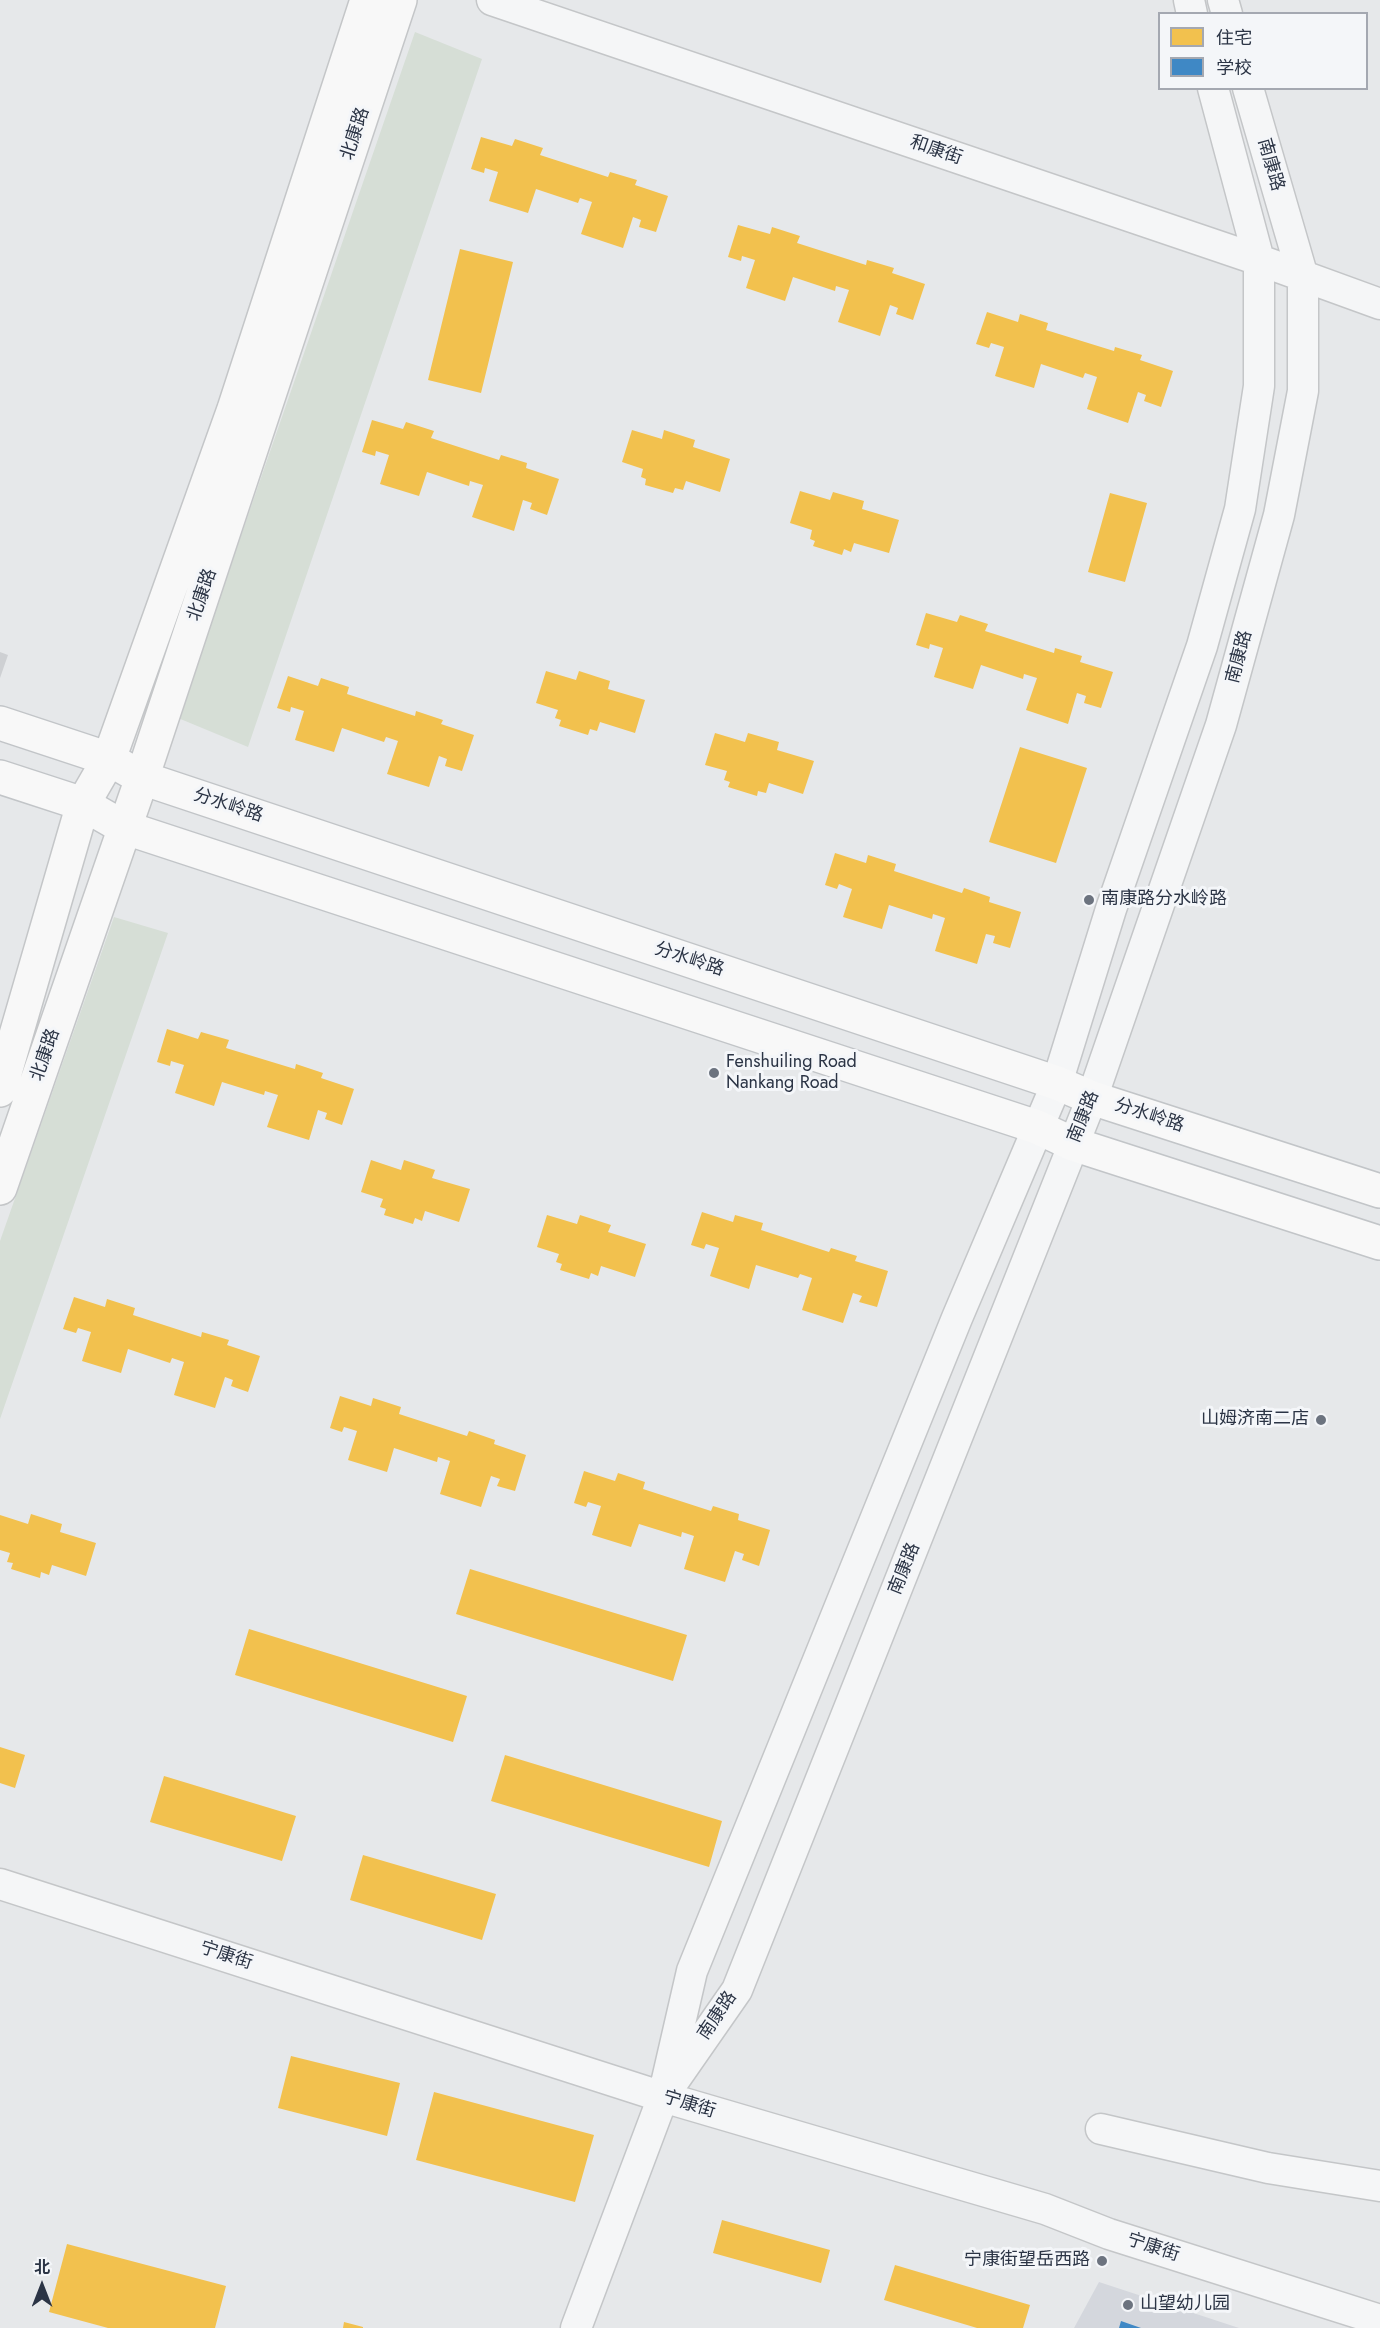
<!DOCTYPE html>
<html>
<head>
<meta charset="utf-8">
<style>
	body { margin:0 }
	#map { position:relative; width:1380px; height:2328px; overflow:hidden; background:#e6e8ea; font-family:Jost,"Noto Sans SC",sans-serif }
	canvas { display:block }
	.legend { position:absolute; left:1158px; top:12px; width:210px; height:78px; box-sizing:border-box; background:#f4f6f9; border:2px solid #a4a8b1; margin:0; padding:8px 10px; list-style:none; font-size:18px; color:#2b3445 }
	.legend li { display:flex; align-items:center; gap:12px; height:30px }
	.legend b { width:30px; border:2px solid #a4a8b1 }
	.north { position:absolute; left:12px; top:2256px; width:60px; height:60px; -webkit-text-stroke:4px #f4f6f9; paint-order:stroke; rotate:0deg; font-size:16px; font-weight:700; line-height:24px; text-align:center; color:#2b3445 }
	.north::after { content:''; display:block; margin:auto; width:21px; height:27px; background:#2b3445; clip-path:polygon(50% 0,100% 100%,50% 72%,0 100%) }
</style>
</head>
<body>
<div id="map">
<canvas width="1380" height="2328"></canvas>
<ul class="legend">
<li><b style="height:16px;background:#f2c14e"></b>住宅</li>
<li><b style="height:16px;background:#3f88c5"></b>学校</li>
</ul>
<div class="north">北</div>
</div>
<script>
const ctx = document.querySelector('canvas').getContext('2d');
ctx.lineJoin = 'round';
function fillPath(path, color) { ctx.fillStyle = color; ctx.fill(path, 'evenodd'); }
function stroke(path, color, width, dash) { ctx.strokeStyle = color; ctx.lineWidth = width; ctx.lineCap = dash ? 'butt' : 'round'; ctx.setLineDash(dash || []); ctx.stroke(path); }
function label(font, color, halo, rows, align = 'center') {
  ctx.font = font + ' Jost,"Noto Sans SC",sans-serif'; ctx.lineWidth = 6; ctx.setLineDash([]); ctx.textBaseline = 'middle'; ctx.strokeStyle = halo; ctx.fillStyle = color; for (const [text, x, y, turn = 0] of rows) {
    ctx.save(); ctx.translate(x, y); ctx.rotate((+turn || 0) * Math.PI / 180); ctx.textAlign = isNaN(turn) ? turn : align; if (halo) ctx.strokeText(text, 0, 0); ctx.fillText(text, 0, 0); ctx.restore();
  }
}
fillPath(new Path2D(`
	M1099 2282 1239 2328H1074Z`), '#d4d7dd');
fillPath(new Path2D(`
	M415 32 482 59 248 747 178 718Z
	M114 917 168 933 0 1419V1241Z`), '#d6ded6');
fillPath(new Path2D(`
	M481 137 512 146 515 139 543 148 540 155 608 177 610 172 637 180 635 185 668 196 656 232 639 227 641 220 633 217 623 248 581 234 592 202 580 198 578 203 536 189 528 213 489 201 498 172 485 168 484 173 471 169Z
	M738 225 770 234 772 227 800 236 797 243 866 265 867 260 894 268 892 273 925 284 913 320 896 314 898 308 890 305 880 336 838 322 849 290 836 286 835 291 793 277 785 301 746 288 755 260 742 256 741 261 728 257Z
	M460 249 513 262 481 393 428 380Z
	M987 312 1018 322 1020 314 1048 323 1046 330 1114 351 1115 347 1142 355 1140 360 1173 371 1161 407 1144 401 1146 395 1138 392 1128 423 1087 409 1097 377 1085 373 1083 378 1041 364 1034 388 995 376 1004 347 991 343 989 348 976 344Z
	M372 420 403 429 406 422 434 431 431 438 499 460 501 455 527 463 526 468 559 479 547 515 530 509 532 503 523 500 514 531 472 517 483 485 470 481 469 486 427 472 419 496 380 484 389 455 376 451 375 456 362 452Z
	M632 430 662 439 664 430 695 440 693 447 730 459 720 492 686 481 683 490 675 488 673 493 645 485 646 479 641 477 643 469 622 462Z
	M800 491 830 500 833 492 864 501 862 509 899 520 889 553 854 543 851 552 844 549 842 555 813 546 815 541 810 539 812 530 790 523Z
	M1110 493 1147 503 1125 582 1088 572Z
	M926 613 957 622 960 615 988 624 985 631 1054 653 1055 648 1082 656 1080 662 1113 672 1101 708 1084 703 1086 696 1077 693 1068 724 1026 710 1037 678 1024 674 1023 679 981 665 973 689 934 677 943 648 930 644 929 649 916 645Z
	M546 671 576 680 579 671 610 681 608 689 645 700 635 733 600 722 597 731 590 729 588 735 559 726 561 720 555 718 558 710 536 703Z
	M288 676 318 686 321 678 349 687 347 694 415 716 416 711 443 720 441 724 474 735 462 771 445 766 447 759 439 756 429 787 387 774 398 741 386 737 384 742 342 728 334 752 295 740 304 711 291 707 290 712 277 708Z
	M715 733 745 742 748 733 779 742 777 750 814 761 803 794 769 783 766 793 758 791 757 796 728 787 730 782 724 780 727 771 705 765Z
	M1020 747 1087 768 1056 863 989 842Z
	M835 853 866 863 868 855 896 864 894 871 962 893 964 888 990 897 989 902 1021 912 1010 948 993 943 995 936 986 934 977 964 935 951 945 918 933 914 932 919 889 905 882 929 843 917 852 889 839 884 837 889 825 885Z
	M167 1029 198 1039 201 1032 229 1040 226 1048 295 1069 296 1064 323 1073 321 1078 354 1089 342 1125 325 1119 327 1113 318 1110 309 1140 267 1127 278 1095 265 1091 264 1095 222 1082 214 1106 175 1093 184 1065 171 1061 170 1066 157 1062Z
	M371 1160 401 1170 404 1160 435 1170 432 1178 470 1189 459 1222 425 1211 422 1221 415 1218 413 1224 384 1215 386 1209 380 1207 383 1199 361 1192Z
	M702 1212 733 1222 735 1215 763 1223 761 1230 829 1252 831 1248 857 1256 855 1261 888 1271 877 1307 859 1302 862 1296 853 1293 843 1323 802 1310 812 1278 800 1274 798 1278 756 1265 749 1289 710 1276 719 1248 706 1244 704 1249 691 1245Z
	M547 1215 577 1224 580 1215 611 1225 608 1232 646 1244 635 1277 601 1266 598 1276 591 1273 589 1279 560 1270 562 1264 556 1262 559 1254 537 1247Z
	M74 1297 105 1307 107 1299 135 1308 133 1315 201 1337 202 1332 229 1340 227 1345 260 1356 248 1392 231 1386 233 1380 225 1377 215 1408 174 1395 184 1362 172 1358 170 1363 128 1349 121 1373 82 1361 91 1332 78 1328 76 1333 63 1329Z
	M340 1396 371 1406 373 1398 401 1407 399 1414 467 1436 469 1431 495 1440 494 1444 526 1455 515 1491 497 1486 500 1479 491 1476 481 1507 440 1494 450 1461 438 1457 437 1462 394 1448 387 1472 348 1460 357 1431 344 1427 342 1432 330 1428Z
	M584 1471 615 1481 618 1473 645 1482 643 1489 711 1511 713 1506 739 1514 738 1520 770 1530 759 1566 742 1560 744 1554 735 1551 725 1582 684 1569 694 1536 682 1532 681 1537 639 1524 631 1547 592 1535 601 1506 588 1502 586 1507 574 1503Z
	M31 1514 62 1524 60 1532 96 1543 86 1576 52 1565 49 1575 41 1572 40 1578 11 1569 13 1563 7 1562 10 1553 0 1550V1515L28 1524Z
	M470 1569 687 1635 673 1681 456 1614Z
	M249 1629 467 1696 453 1742 235 1675Z
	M0 1747 25 1755 15 1788 0 1783Z
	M505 1755 722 1821 709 1867 491 1801Z
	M164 1776 296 1816 282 1861 150 1822Z
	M363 1855 496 1894 482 1940 350 1900Z
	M291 2056 400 2083 387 2136 278 2108Z
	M434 2092 594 2135 575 2202 416 2160Z
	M722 2220 830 2250 821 2283 713 2253Z
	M67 2244 226 2286 215 2328H108L49 2312Z
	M895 2265 1030 2305 1023 2328H977L884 2300Z
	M344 2322 363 2327V2328H343Z`), '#f2c14e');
fillPath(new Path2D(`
	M1121 2321 1141 2328H1119Z`), '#3f88c5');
fillPath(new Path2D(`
	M0 652 8 655 0 678Z`), '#ced0d3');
const tertiary = new Path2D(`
	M492 0 1259 260 1380 304
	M1189 0 1192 14
	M1223 0 1227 14
	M0 1884 663 2097 1045 2209 1109 2234 1380 2320
	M673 2082 737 1990 1092 1098 1221 725 1279 515 1303 391V277L1248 88
	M1101 2129 1268 2168 1380 2186
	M576 2328 663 2097 692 1971 957 1318 1057 1083 1111 909 1202 646 1240 509 1259 386V260L1213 88`);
const secondary = new Path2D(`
	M0 1090 83 804 109 759 234 409 367 0
	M0 1188 142 778 400 0`);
const primary = new Path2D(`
	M0 723 109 759 142 778 1057 1083 1092 1098 1380 1191
	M0 777 83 804 123 827 1037 1127 1073 1144 1380 1243`);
stroke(tertiary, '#c4c6c8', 33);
stroke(secondary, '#c4c6c8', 36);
stroke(primary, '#c2c5c8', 36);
stroke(tertiary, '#f5f6f7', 30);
stroke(secondary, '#f8f8f8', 33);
stroke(primary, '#f8f8f8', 33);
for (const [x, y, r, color] of [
	[1089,900,6,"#6c737f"],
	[714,1073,6,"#6c737f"],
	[1321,1420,6,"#6c737f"],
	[1102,2261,6,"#6c737f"],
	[1128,2305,6,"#6c737f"]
]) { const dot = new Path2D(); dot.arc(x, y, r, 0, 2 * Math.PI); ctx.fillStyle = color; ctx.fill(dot); stroke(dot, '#f4f6f9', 2); }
label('18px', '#2b3445', '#f4f6f9', [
	["北康路",356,134,-72],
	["和康街",936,151,19],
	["南康路",1270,165,74],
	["北康路",203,595,-71],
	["南康路",1240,657,-75],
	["分水岭路",228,806,18],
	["分水岭路",689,960,18],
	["北康路",46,1055,-71],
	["分水岭路",1149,1116,18],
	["南康路",1084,1117,-68],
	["南康路",905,1569,-68],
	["宁康街",226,1956,18],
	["南康路",718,2016,-56],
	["宁康街",689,2105,17],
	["宁康街",1153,2248,18]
]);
label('18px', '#2b3445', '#f4f6f9', [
	["南康路分水岭路",1101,900],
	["Fenshuiling Road",726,1063],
	["Nankang Road",726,1084],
	["山姆济南二店",1309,1420,"right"],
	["宁康街望岳西路",1090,2261,"right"],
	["山望幼儿园",1140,2305]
], 'left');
</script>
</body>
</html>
